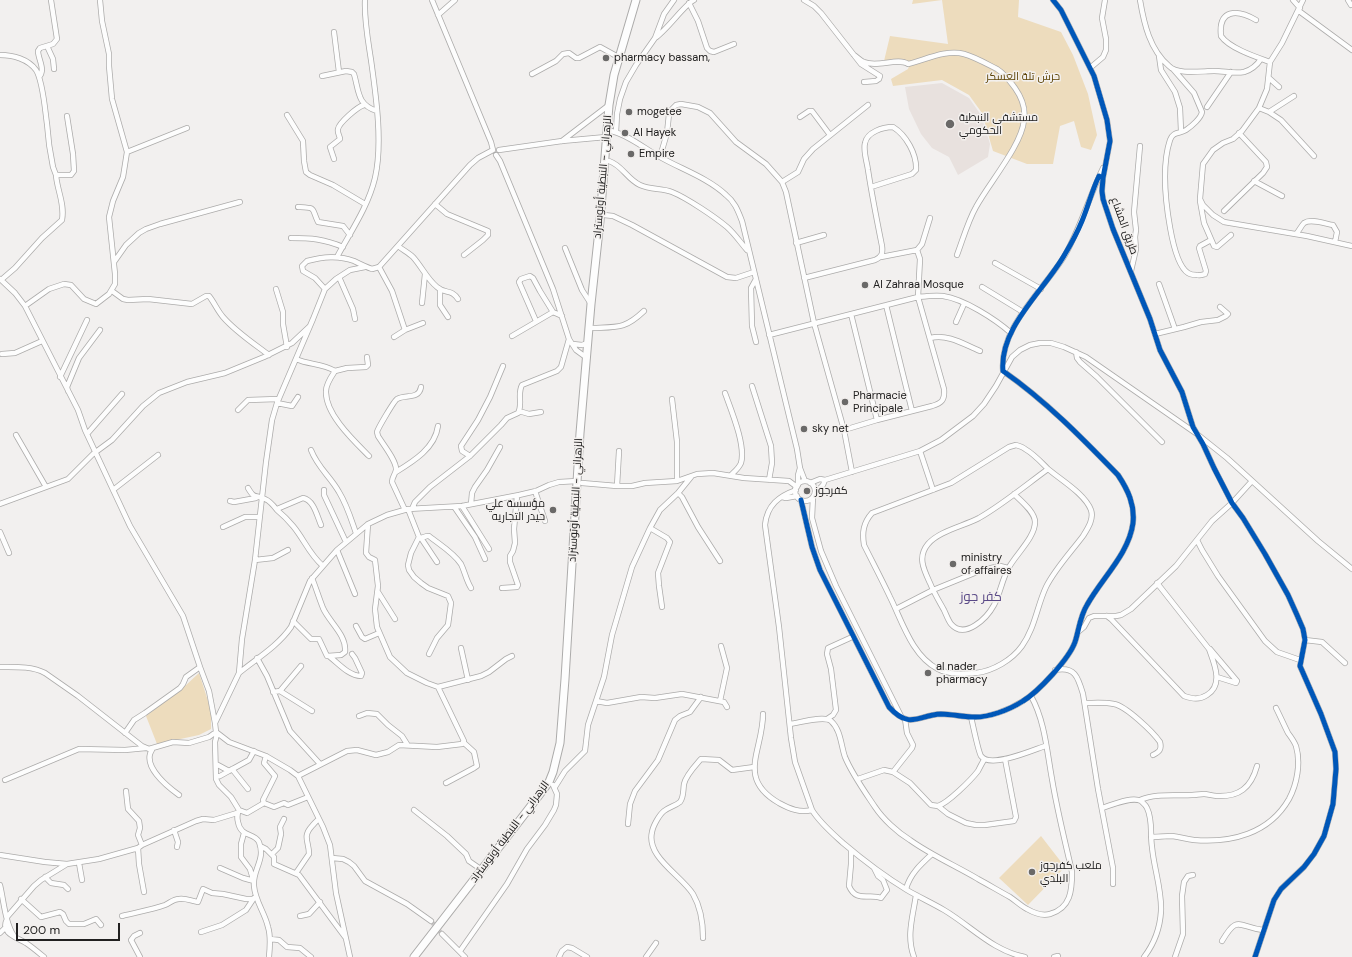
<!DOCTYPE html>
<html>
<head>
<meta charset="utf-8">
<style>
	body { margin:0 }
	#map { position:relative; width:1352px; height:957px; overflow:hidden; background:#f2f0ef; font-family:"DM Sans",sans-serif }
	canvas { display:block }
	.scale { position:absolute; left:16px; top:923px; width:104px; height:18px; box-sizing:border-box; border:2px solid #212020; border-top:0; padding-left:5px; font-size:12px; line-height:14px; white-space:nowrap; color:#212020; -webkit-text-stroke:3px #f3f0ee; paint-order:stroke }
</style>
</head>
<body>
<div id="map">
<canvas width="1352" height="957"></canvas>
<div class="scale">200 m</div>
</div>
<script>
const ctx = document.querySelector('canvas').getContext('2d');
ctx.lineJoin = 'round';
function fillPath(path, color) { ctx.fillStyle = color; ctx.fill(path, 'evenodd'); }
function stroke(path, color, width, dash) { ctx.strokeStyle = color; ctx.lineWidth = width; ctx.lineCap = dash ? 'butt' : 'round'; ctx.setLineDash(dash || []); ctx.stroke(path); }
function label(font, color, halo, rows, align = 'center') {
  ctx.font = font + ' "DM Sans",Cairo,sans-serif'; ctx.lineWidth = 3; ctx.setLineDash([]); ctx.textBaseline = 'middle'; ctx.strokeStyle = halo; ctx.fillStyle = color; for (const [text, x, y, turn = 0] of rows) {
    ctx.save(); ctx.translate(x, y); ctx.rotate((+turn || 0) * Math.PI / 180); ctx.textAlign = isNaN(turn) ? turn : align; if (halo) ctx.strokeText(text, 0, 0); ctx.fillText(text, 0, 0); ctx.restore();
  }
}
fillPath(new Path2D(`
	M942 83 969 98 981 115 990 144 988 157 958 175 949 157 932 148 921 134 909 109 905 87Z`), '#e8e1de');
fillPath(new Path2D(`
	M913 0H1019L1018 17 1061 32 1073 55 1088 94 1097 135 1091 150 1081 147 1074 121 1060 126 1053 164H1027L993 151 982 113 969 95 942 80 893 86 891 79 908 69 909 66 908 64 884 61 890 36 948 44 942 0 912 4Z
	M199 673 211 710V729L199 735 157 744 146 716 185 686Z
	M1041 836 1065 867 1028 905 999 878Z`), '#eddcbd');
stroke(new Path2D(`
	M431 921 442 934`), '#c8c6c6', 4.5, [4.5, 2]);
const minor = new Path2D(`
	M432 0 491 142 493 150
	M804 0 814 6 821 13 861 64 880 76 879 79 876 81 864 82
	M1053 0 1061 10 1094 76 1107 120 1110 141 1103 178 1102 191 1103 199 1113 229 1150 319 1160 350 1182 392 1193 427 1203 444 1214 468 1232 503 1243 518 1265 554 1288 595 1297 615 1303 629 1305 640 1300 666 1321 714 1335 752 1336 769 1333 804 1324 836 1314 854 1304 867 1281 889 1274 900 1255 957
	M1140 0C1144 24 1150 50 1169 66 1177 75 1202 71 1214 71 1224 71 1234 74 1244 72 1251 70 1257 65 1261 59
	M1293 0 1300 8
	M1303 0 1282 43 1270 62 1267 89 1259 108 1242 131 1233 139 1223 143 1213 150 1203 164 1200 199 1203 205 1213 215 1224 222 1307 236 1352 246
	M1348 0 1351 5
	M689 3 698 21 707 48 710 51 714 52 734 44
	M1299 11 1352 50
	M438 15 455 0
	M1256 20C1237 9 1218 9 1221 36 1229 48 1256 57 1270 62
	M334 32 339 72
	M655 38C667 30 685 4 694 0
	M47 46 53 59 54 69
	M0 55C13 55 28 59 36 70 43 81 45 110 47 124 48 139 50 153 53 167L56 175H71L74 171 73 154 67 116
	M854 55C857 57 861 61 864 62 877 68 898 57 908 64 925 60 946 49 964 54 975 57 987 64 997 69 1005 74 1010 81 1015 88 1022 98 1026 108 1024 120 1022 145 989 183 976 207 968 221 963 239 957 255
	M1159 56 1161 70 1175 92 1180 108 1181 131
	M1090 68 1103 57 1106 50V39L1102 18 1105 0
	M1173 69 1194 93 1202 112C1201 118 1192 126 1186 130 1180 134 1173 131 1170 140 1166 152 1165 165 1165 177 1165 196 1171 262 1188 273 1191 275 1194 275 1197 275 1200 276 1202 275 1205 274L1206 271 1199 248 1200 246 1211 240
	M532 74 556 61 563 54 569 53 576 58H579L600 47 620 58
	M322 76 346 71 352 72 354 74C359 91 357 105 377 111
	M39 77C46 70 38 59 38 51L40 48 53 44 57 39 51 0
	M1269 78 1279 87
	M1207 107 1231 72
	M1259 108 1269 112 1281 120 1314 156
	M1269 112 1294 96
	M287 115 303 141 304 161 306 172 310 175 333 185 365 204
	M800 117 809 111H812L830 135
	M611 131C627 134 645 149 660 157 681 169 708 178 726 195 735 202 738 211 742 221L797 449 800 468 805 481
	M616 132 617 114 620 99 626 82 636 65 655 38 664 14 674 0
	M562 141 609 105
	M499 150 562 141 606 137
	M127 152 187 128
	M496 155 500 161 553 289 569 339 576 350 587 358
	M660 157 667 133 669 114 672 109 676 105 681 104 698 107 710 113 736 142 766 164 782 182 786 192 814 323 844 430 852 472
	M334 159 330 147 340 139C340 136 337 133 338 129 339 123 357 107 364 105
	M609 161C622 165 627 179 640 185 651 190 662 188 672 192 687 198 715 217 727 227 735 234 740 242 747 250
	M1254 181 1282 196
	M782 182 798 172 804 159 813 149 868 105
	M1200 201 1204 223 1214 246 1217 247 1231 235
	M435 204 447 214 488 231V235L483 240 464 255
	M298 207C317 208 311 207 318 222L343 226 350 235
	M1224 211 1263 173 1267 167 1266 162 1239 133
	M604 215 613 216 632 225 727 277 736 278 754 272
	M1296 234C1299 231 1301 226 1304 223 1311 218 1326 224 1333 225L1337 232 1335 242
	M291 238C311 238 324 239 343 247
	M796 243 824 235
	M398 246C403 250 409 253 413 257 422 267 427 279 437 287 445 294 452 289 458 299
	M565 248 582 290 591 304
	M337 257C351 231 368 207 375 178 383 143 376 96 371 60 368 40 364 20 365 0
	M881 257 917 250 922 244 930 218
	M114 262 126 245 139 233 146 229 160 224 240 202
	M995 263 1041 289
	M379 267 392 291 405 330 394 337
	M1131 271 1136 249 1135 237 1136 230 1134 212 1140 146
	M339 277 353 309 355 319
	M804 278 875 260C882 257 883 253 882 246 877 221 872 196 868 170 867 162 863 151 865 143 867 132 883 127 893 127 906 135 917 154 916 170L912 174 871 187
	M0 279 15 293 25 306 78 410 85 430 130 526 183 616 200 667 209 691 215 723
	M756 279 751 288 752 326 756 342
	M1 280 15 268 42 238 62 220C65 204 57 190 56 175
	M1159 284 1175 329
	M982 287 1023 312
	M276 289 283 312V324L287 347
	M325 289 315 278 303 271 302 266 307 261C323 257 338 255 354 261 360 264 366 267 372 269L379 267 470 165 478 158 493 150
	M440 289V305L448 317
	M112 291 123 299 128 300 148 299 192 304 206 296H209C214 302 217 310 223 317 236 332 253 343 269 355
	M422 303 425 274
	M886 305 912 411
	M25 306 49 289 64 284 71 285 84 299 96 304 109 294 115 284V274L109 217 113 201 123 177 127 152 112 99 109 66V54L102 21 100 0
	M851 314 877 420
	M536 321 519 282 521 279 530 276 533 278 540 291 553 312 562 316
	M956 322 964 304
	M593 328C618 327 625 329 644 311
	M405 330 423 323
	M1155 334 1184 327 1201 322 1218 320 1226 316 1228 314 1220 307
	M769 335 918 297C927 296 935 295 943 296 964 299 995 319 1011 333
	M512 336 553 312
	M930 338C949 334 963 344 980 351
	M573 344 582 345 588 343
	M1076 352 1077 358 1080 362 1097 377 1162 442
	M2 354 15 353 42 341
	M367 357 368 365 366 367 347 368 335 371C331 377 326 384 326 391 325 414 354 441 369 456
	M296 359C309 365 322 363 335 371
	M60 377 87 320
	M752 386 771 446 772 463 769 480
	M68 391 67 387 79 358 100 330
	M725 393C731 410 746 445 741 463 739 468 735 471 731 475
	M672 399 677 442V481
	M277 403 292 406 298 397
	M238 410 248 400 278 399
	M519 411 529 414 541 412
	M844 430 877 420 932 406C942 403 945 400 944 389L918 297 920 259 917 250
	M87 434 122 394
	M16 435 46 487
	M1016 445C1019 446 1023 447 1025 449 1034 454 1041 462 1048 469 1061 480 1085 494 1091 510 1094 519 1088 528 1083 536 1071 552 1055 569 1046 587 1037 606 1035 628 1022 646 1012 660 993 671 976 673 963 674 950 675 938 669 912 656 902 621 890 597 882 580 873 563 864 545 862 533 863 523 872 513L951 483 1009 447Z
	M311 450C318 468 330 476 339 492 347 505 351 519 356 533
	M920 451 933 490
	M470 456 462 451 461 446 478 420 490 397 503 366
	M396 472C414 461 435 448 438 426
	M795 491a10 10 0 1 1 20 0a10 10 0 1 1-20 0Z
	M582 483 617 486H632L645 483 677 481 697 474 713 473 744 478 789 481 797 487
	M810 483 820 479 825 480 920 451 941 440 973 416 984 404 996 386 1012 357 1020 350 1030 345 1040 343H1051L1064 347 1086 357 1197 434 1227 458 1318 541 1352 569
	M798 485V475L800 468
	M617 486 619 451
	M248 488C255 500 255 494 265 499 270 501 274 506 277 510 283 515 288 520 293 526 304 539 309 554 323 566
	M113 490 158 455
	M324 490V495L346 542
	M796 490C779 496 767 505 765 525L779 627 791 738 795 762 812 810C820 823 832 833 843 843 863 860 884 876 907 890 919 897 932 903 944 910 971 926 993 951 1025 957
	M535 491 545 521
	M678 493 682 497 698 527 720 561
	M815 493 823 485 825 480
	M1014 494C1021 501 1035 512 1035 522 1035 538 1015 555 1008 569 1002 580 1000 594 994 605 987 618 965 640 951 624 948 620 946 614 944 610 939 601 934 593 930 583 924 570 917 557 928 544 939 531 964 526 979 518 1002 505 1026 485 1048 469
	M782 497 786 498 797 496
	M813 497 812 518 821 551 836 586 901 716
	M801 500 812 547 820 570 889 707C910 730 918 715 941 714 952 714 962 717 972 717 988 718 1009 710 1023 701 1038 692 1069 659 1075 642 1079 630 1080 616 1087 605 1101 579 1129 554 1133 523 1135 505 1128 490 1118 475 1082 438 1046 401 1003 371 999 327 1044 290 1065 255 1081 227 1089 197 1103 168
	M230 501 234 502 256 498
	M0 504 68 479 93 454 112 440 143 406 159 393 187 382 225 373 264 357 292 343 309 327
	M471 504 472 493 475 487 487 470 500 447
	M462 506 489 549
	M455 508 475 537 485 559
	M277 509 303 498C314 500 317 516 321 525
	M408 509 419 537 411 553 408 565 409 570 414 577 421 583 428 588 448 596 451 603 448 625 437 638 429 654
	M412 509 415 502 430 487 470 456 501 425 507 418 518 413C523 405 517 394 522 385L557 371 561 367 569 339
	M405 510 392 482C392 477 395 475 396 470 397 461 382 443 378 436L377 432C378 428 394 401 397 399 405 394 419 400 421 387
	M368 524 366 553 369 557 375 560 378 586 375 609 377 627 390 657 407 673 427 683 438 687 481 676 489 672 506 659 512 656
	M223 527 245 517H259
	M650 528 667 538 670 542 658 573 659 586 662 607
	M0 532 9 553
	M419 537 421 538 427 536H429C440 545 453 552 461 564 465 572 466 580 471 588
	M421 538 437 562
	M1197 540 1202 550 1218 576 1265 641 1277 652 1300 660
	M337 550 355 594
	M255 560 273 558 288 550
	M502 588 517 587 518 585 510 562V556L513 551 515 543 514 529 517 496
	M378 592 395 619
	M896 609 933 590 982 570 1000 566 1008 568
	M1107 616 1111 619 1184 696C1193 699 1199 700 1207 695 1224 685 1214 663 1209 649L1157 583
	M293 621 311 639H319L327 656 341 655 345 652C347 635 329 622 323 608 319 598 316 588 312 578
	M356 626 362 637 365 639 379 633
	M1078 632 1084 627 1089 618 1094 616H1116L1121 615 1131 609 1176 566 1212 521 1232 503 1252 481
	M1305 640 1322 642 1345 663
	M461 648 468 680
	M1210 649 1237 681 1236 683 1233 682 1217 677
	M330 657C338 663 349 676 361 676L362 673 355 658 352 654
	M257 658 267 676 290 731 320 764
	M0 667C15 667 32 666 45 673L78 696 142 746 149 749 173 742 189 743 209 737 216 732
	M1055 670C1075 666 1078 677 1083 694L1098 789 1113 868V884
	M239 673C256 659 278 646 291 627L310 581 337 550 368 524 387 515 408 509 462 506 519 495 536 491 549 485 559 482 577 481
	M280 691 312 711
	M273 692 280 691 301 666
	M596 701 607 703 641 697 655 698 682 694 724 702 727 707
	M720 701 727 668 721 646
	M1085 703C1094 703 1105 702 1114 704 1126 706 1153 732 1160 742 1162 750 1159 752 1153 755
	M763 714C763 751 736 778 779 803 790 809 800 813 812 810
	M359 716 367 713 377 714 388 725 402 736 407 744
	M971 717C973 725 978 751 981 756 990 769 1033 750 1045 746
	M827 719 833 715 836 710 831 669 827 654 828 648 850 638
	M790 724C799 723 824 715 831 721 841 730 841 746 845 757 852 774 865 792 875 807 883 819 897 832 910 840 931 855 956 866 978 879 989 885 999 891 1010 897 1016 901 1021 906 1027 909 1034 913 1043 916 1050 914 1071 908 1072 890 1072 872 1065 841 1057 810 1052 779 1047 752 1045 721 1031 696
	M125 733 134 720 145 713 180 688 183 684 186 677 200 667
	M217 734 215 742 216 779 219 785 231 797 239 810C237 814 237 818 238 822 241 838 254 832 259 842 266 860 252 870 254 886 255 901 265 913 268 927 271 936 270 947 269 957
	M153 748C152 750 151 751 150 754 146 769 168 787 179 795
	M216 764 229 771 249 760 254 751
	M232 769 248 789
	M893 772 912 748 913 745 907 733 905 719
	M298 776 347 751 357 750 376 755 388 752 399 745 437 747 462 744 464 741 438 687
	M216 777 220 776 229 771
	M858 779 884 770 893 772 910 783 931 805 938 806 948 814 966 823 976 825H985L1014 821 1016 817 1005 759
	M5 780 79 749 125 750 146 748
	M446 783 474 768 477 766 474 752 463 742
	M555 787 565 771 585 751 588 725 604 677 612 635 632 567 650 528 660 510 678 493 691 477
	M126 791 128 809 139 821 140 828 138 835 142 845
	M1140 800C1155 793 1176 796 1192 795 1196 795 1200 794 1204 794 1208 794 1212 796 1217 796 1239 797 1251 788 1257 766
	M264 803 263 800 275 776 264 763 266 756
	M938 806C948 803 971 780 978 771 980 767 982 763 984 760
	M1102 808C1112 805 1132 796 1141 801 1143 803 1146 805 1147 808 1153 820 1150 835 1152 847 1154 869 1162 890 1161 911 1160 928 1154 944 1144 957
	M239 810 247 813 264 803 274 807 284 803 288 805 308 797
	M414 810 447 836 466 854 469 861 482 870
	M628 824 630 804 635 791 658 760 675 720 680 716 690 712 701 697
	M174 830 178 842 177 847
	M244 833 241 844V857L250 869 253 879
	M1151 837C1158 837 1165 836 1172 836 1180 837 1186 839 1194 840 1231 843 1269 834 1289 799 1297 784 1301 763 1296 746 1294 741 1291 737 1288 733 1284 725 1280 716 1276 708
	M260 846 266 849 274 857V864L299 875 345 937
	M138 848 139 864 144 892
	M851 850V864L849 886C856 903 870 893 881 898L887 890 883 880 878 876 874 868
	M272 854 278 848 281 834 280 827 284 819
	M0 855 45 862 67 864
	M332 858 343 859 349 862 354 866 365 881 407 904 431 921
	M79 863 82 880
	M220 868 243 878 254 881
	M296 873 309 854C309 841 302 837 312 826 315 823 316 821 319 819
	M45 877 51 883 64 885 68 889
	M0 885C4 902 5 922 14 936
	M906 889C910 874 921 864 932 854
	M21 899 41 917 60 912 63 914 66 921 69 924H84L96 919 101 925
	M122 916C137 912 151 910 165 905 170 903 173 899 179 899 186 898 191 901 198 902L203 889 212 893 223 894 246 899H253
	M300 916 309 914 320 902
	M7 917 34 886 41 880 67 864 99 859 138 848 142 845 196 821 203 819 214 820 237 813
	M7 919C0 933 16 937 26 943 32 947 38 952 44 957
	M201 932 222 925 246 910 254 898
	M0 933 7 926
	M442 934 465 957
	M703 938C703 923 700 906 693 894 681 875 646 857 652 832 653 826 659 815 664 811 669 807 675 806 680 802 684 797 683 790 684 784 686 775 695 766 701 759L719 760 732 770 754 767
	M270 939 279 940 287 947 300 948 311 957
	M1222 941C1238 914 1238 927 1263 930
	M460 951 507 884 527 849 545 825 554 810 556 805 557 794 553 785
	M140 957 131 940 134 936 140 933
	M350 957 336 893 330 845 323 827 298 776 290 770 266 756 229 742 216 732 215 723 239 673 242 639 255 560 266 462 272 420 277 403 313 319 325 289 336 279 350 270 365 267
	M559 957 562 951 567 947 572 948 587 957
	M646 957 656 943
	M914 957C906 936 913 916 916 895
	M1054 957 1058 956
	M1175 957 1183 934 1182 896 1184 882 1188 876 1193 875`);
const highway = new Path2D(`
	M414 957 537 798 549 782 553 772 560 743 565 679 580 433 591 304 600 221 609 105 614 75 636 0`);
stroke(minor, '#acabaa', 6);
stroke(highway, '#acabaa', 9);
stroke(minor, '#fdfdfd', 4.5);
stroke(highway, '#fdfdfd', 7);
stroke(new Path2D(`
	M1053 0 1061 10 1094 76 1107 120 1110 141 1103 178 1102 191 1103 199 1113 229 1150 319 1160 350 1182 392 1193 427 1203 444 1214 468 1232 503 1243 518 1265 554 1288 595 1297 615 1303 629 1305 640 1300 666 1321 714 1335 752 1336 769 1333 804 1324 836 1314 854 1304 867 1281 889 1274 900 1255 957
	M801 500 812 547 820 570 889 707C910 730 918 715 941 714 952 714 962 717 972 717 988 718 1009 710 1023 701 1038 692 1069 659 1075 642 1079 630 1080 616 1087 605 1101 579 1129 554 1133 523 1135 505 1128 490 1118 475 1082 438 1046 401 1003 371 999 327 1045 290 1065 254 1071 244 1077 233 1082 221 1088 207 1092 190 1099 176`), '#0057b8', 5);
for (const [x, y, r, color] of [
	[606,58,4,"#6a6968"],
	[629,112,4,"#6a6968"],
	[950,124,5,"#6a6968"],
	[625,133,4,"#6a6968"],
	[631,154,4,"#6a6968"],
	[865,285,4,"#6a6968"],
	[845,402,4,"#6a6968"],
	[804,429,4,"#6a6968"],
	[807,491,4,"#6a6968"],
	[553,510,4,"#6a6968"],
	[953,564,4,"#6a6968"],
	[928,673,4,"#6a6968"],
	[1032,872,4,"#6a6968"]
]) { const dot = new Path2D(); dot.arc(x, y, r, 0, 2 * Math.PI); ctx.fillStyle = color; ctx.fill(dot); stroke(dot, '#f3f0ee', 1.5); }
label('11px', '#212020', '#f3f0ee', [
	["pharmacy bassam,",614,58],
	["mogetee",637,112],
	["مستشفى النبطية",959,118],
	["الحكومي",959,131],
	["Al Hayek",633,133],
	["Empire",639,154],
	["Al Zahraa Mosque",873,285],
	["Pharmacie",853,396],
	["Principale",853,409],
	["sky net",812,429],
	["كفرجوز",815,491],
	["مؤسسة علي",545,504,"right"],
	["حيدر التجاريه",545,517,"right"],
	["ministry",961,558],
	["of affaires",961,571],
	["al nader",936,667],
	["pharmacy",936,680],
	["ملعب كفرجوز",1040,866],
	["البلدي",1040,879]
], 'left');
label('11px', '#5e4405', '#f3f0ee', [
	["حرش تلة العسكر",1023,77]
]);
label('11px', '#212020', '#f3f0ee', [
	["الزهراني - النبطية أوتوستراد",603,177,-85],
	["طريق المشاع",1124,226,70],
	["الزهراني - النبطية أوتوستراد",576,500,-87],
	["الزهراني - النبطية أوتوستراد",510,832,-53]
]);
label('13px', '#594987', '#f3f0ee', [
	["كفر جوز",981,598]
]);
</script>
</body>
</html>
